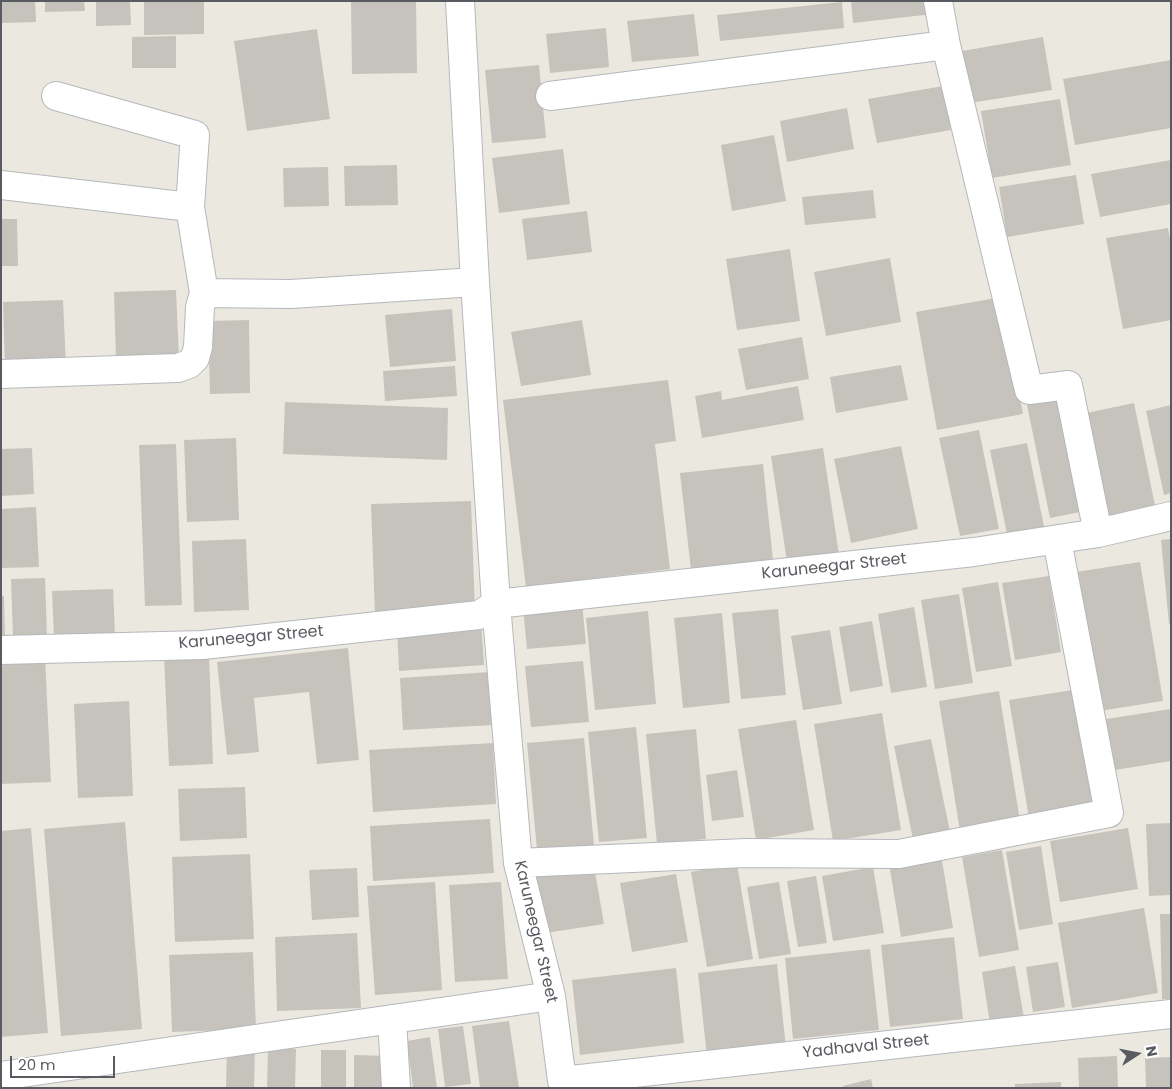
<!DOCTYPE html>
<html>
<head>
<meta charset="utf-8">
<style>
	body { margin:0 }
	#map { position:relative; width:1172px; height:1089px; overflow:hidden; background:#ebe9df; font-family:Poppins,sans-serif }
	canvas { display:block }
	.frame { position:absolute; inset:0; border:2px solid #585b60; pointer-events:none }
	.north { position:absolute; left:1112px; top:1029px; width:50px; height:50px; -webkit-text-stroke:4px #fff; paint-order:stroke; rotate:79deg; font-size:14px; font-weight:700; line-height:20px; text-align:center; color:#585b60 }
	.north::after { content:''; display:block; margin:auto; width:18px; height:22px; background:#585b60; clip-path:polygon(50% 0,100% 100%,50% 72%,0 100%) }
	.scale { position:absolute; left:10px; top:1056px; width:105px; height:22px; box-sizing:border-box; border:2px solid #585b60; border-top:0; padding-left:6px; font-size:15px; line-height:18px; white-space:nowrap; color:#585b60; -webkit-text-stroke:4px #fff; paint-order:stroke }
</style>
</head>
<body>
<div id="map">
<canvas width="1172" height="1089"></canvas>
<div class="frame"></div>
<div class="north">N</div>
<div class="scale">20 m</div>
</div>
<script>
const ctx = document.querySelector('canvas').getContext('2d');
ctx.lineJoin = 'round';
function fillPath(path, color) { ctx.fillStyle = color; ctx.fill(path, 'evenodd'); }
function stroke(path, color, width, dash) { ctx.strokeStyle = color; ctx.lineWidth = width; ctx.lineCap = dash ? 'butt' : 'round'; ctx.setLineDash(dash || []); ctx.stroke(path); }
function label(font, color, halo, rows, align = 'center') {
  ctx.font = font + ' Poppins,sans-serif'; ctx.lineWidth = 4; ctx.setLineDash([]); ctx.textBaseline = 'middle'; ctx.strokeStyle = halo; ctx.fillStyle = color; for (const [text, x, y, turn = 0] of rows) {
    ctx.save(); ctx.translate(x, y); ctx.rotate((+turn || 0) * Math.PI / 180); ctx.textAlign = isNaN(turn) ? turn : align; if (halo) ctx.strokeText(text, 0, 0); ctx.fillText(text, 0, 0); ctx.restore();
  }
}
fillPath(new Path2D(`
	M1 1H35L36 22 1 23Z
	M45 1H84L85 11 45 12Z
	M96 1H130L131 25 96 26Z
	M144 1H204V34L144 35Z
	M351 1H416L417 73 352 74Z
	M851 1H932L933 14 853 23Z
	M842 2 844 28 720 41 717 15Z
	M694 14 699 56 632 62 627 21Z
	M606 28 609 67 550 73 546 34Z
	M317 29 330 119 247 131 234 41Z
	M176 36V68H132V37Z
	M1043 37 1052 90 970 103 962 51Z
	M1171 60V128L1075 145 1063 79Z
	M539 65 546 138 492 143 485 70Z
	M943 86 951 130 877 143 868 99Z
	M1060 99 1071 165 992 178 981 111Z
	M847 108 854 149 787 162 780 121Z
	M774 135 786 201 732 211 721 145Z
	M563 149 570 204 499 213 492 158Z
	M1171 160V204L1100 217 1091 174Z
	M397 165 398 205 345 206 344 166Z
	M328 167 329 206 284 207 283 168Z
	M1076 175 1084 224 1007 237 999 187Z
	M873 190 876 218 805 225 802 197Z
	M587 211 592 252 527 260 522 219Z
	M1 219H17L18 266H1Z
	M1168 228 1171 243V320L1123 329 1106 238Z
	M790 249 800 321 737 330 726 259Z
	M890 258 901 322 826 336 814 272Z
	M176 290 179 358 116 360 114 292Z
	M1002 297 1023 414 937 430 916 312Z
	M63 300 66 366 5 368 3 302Z
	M452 309 456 361 390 367 385 315Z
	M249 320 250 393 210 394 208 321Z
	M582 320 591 375 521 386 511 332Z
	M802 337 809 379 746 390 738 349Z
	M901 365 908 400 836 413 830 377Z
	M455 366 457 396 385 401 383 371Z
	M668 380 676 441 655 444 670 569 526 587 503 400Z
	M798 386 804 420 702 438 695 396 721 391 722 400Z
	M1065 392 1090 510 1050 518 1026 400Z
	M285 402 448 408 447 460 283 454Z
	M1134 403 1157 515 1100 527 1077 415Z
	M1171 405V493L1164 495 1146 411Z
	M979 430 999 529 960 536 939 438Z
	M236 438 239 520 187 522 184 440Z
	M1027 443 1048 546 1011 554 990 450Z
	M176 444 182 605 145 606 139 445Z
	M901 446 918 529 851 543 834 459Z
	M32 448 34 494 1 496V449Z
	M823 448 839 555 787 562 771 456Z
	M763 464 774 570 692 579 680 473Z
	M471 501 475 611 375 614 371 504Z
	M36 507 39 567 1 568V509Z
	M246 539 249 610 194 612 192 541Z
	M1171 539V624H1169L1161 540Z
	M1140 562 1163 701 1099 711 1076 572Z
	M1049 576 1061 652 1015 660 1002 583Z
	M45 578 47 636 13 637 11 579Z
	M998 582 1012 666 976 672 962 588Z
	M113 589 115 635 54 637 52 591Z
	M959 594 973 683 935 689 921 600Z
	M1 596H4L5 640H1Z
	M582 603 586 644 527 649 523 608Z
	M914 607 927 687 891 693 878 614Z
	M778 609 786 695 741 699 732 613Z
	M648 611 656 704 595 710 586 618Z
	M722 613 730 703 683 708 674 618Z
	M481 621 484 665 399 671 397 627Z
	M872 621 883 686 850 692 839 627Z
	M830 630 842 704 803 710 791 636Z
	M348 648 359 760 317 764 309 692 254 698 259 752 227 755 217 662Z
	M209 655 213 764 169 766 164 657Z
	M45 657 51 782 1 784V658Z
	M583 661 589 722 531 727 525 666Z
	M490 672 493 725 403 730 400 678Z
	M1079 689 1099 807 1029 818 1009 700Z
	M999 691 1020 821 960 831 939 701Z
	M129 701 133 796 78 798 74 704Z
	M1171 709V761L1115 770 1106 719Z
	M882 713 901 830 833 841 814 724Z
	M796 720 814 830 756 840 738 729Z
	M636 727 647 838 599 842 588 732Z
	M696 729 706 839 657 844 646 734Z
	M584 738 594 845 537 850 527 743Z
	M931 739 950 832 913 839 894 746Z
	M493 743 496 804 373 812 369 750Z
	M737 770 744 817 712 821 706 775Z
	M245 787 247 838 180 841 178 789Z
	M490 819 494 873 373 881 370 826Z
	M125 822 142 1029 61 1036 44 829Z
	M1171 823V895L1149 896 1146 824Z
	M31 828 48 1033 1 1037V831Z
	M1128 828 1138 889 1060 902 1050 841Z
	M1041 846 1053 924 1019 930 1006 852Z
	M1002 850 1019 950 979 957 962 857Z
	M250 854 254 939 175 942 172 857Z
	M942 860 953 928 901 937 890 869Z
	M737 864 753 959 707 967 691 872Z
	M594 866 604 924 546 933 536 877Z
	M873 867 884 933 833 941 822 876Z
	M357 868 359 917 312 920 309 870Z
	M676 874 688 942 632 952 620 883Z
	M816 876 827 943 798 947 787 881Z
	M435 882 442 990 375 995 367 886Z
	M501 882 508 979 455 982 449 885Z
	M779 882 791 954 759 959 747 887Z
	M1144 908 1158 993 1072 1008 1058 923Z
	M1160 914H1171V999H1162Z
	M357 933 361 1008 277 1011 275 937Z
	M954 937 963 1019 890 1027 881 945Z
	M870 949 879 1030 793 1039 785 958Z
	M253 952 256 1029 172 1032 169 955Z
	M1058 962 1065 1007 1033 1012 1026 967Z
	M777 964 786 1048 707 1057 698 973Z
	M1015 966 1025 1024 991 1030 982 972Z
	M676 968 684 1043 580 1055 572 980Z
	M509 1021 519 1088H480L472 1026Z
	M463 1026 471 1084 445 1087 438 1029Z
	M430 1037 437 1088H413L407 1041Z
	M227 1047H255L254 1088H226Z
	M268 1048 296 1049 295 1088H267Z
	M321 1050H346V1088H321Z
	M354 1055 391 1056V1088H354Z
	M1117 1056 1118 1088H1079L1078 1058Z
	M1171 1057V1088H1146L1145 1058Z
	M871 1079 873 1088H843V1086Z
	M1061 1082V1088H1015V1084Z`), '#c6c3bd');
const street = new Path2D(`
	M460 1 475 282 496 604 518 863 551 996 562 1081 1171 1014
	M938 1 946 45 1029 390 1068 385 1098 533
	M56 96 195 135 190 207 204 293
	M550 96 946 45
	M1 185 190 207
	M1 374 178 368 189 364 195 358 198 347 200 307 204 293 291 294 475 282
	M1 650 203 645 479 615 496 604 974 552 1098 533 1171 516
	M518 863 746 853 899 854 1109 813 1057 540
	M392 1019 396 1088
	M1 1076 551 996`);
stroke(street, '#b5b7bc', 30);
stroke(street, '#fff', 28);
label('16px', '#585b60', '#fff', [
	["Karuneegar Street",834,567,-6],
	["Karuneegar Street",251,638,-5],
	["Karuneegar Street",535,932,77],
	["Yadhaval Street",866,1047,-6]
]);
</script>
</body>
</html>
